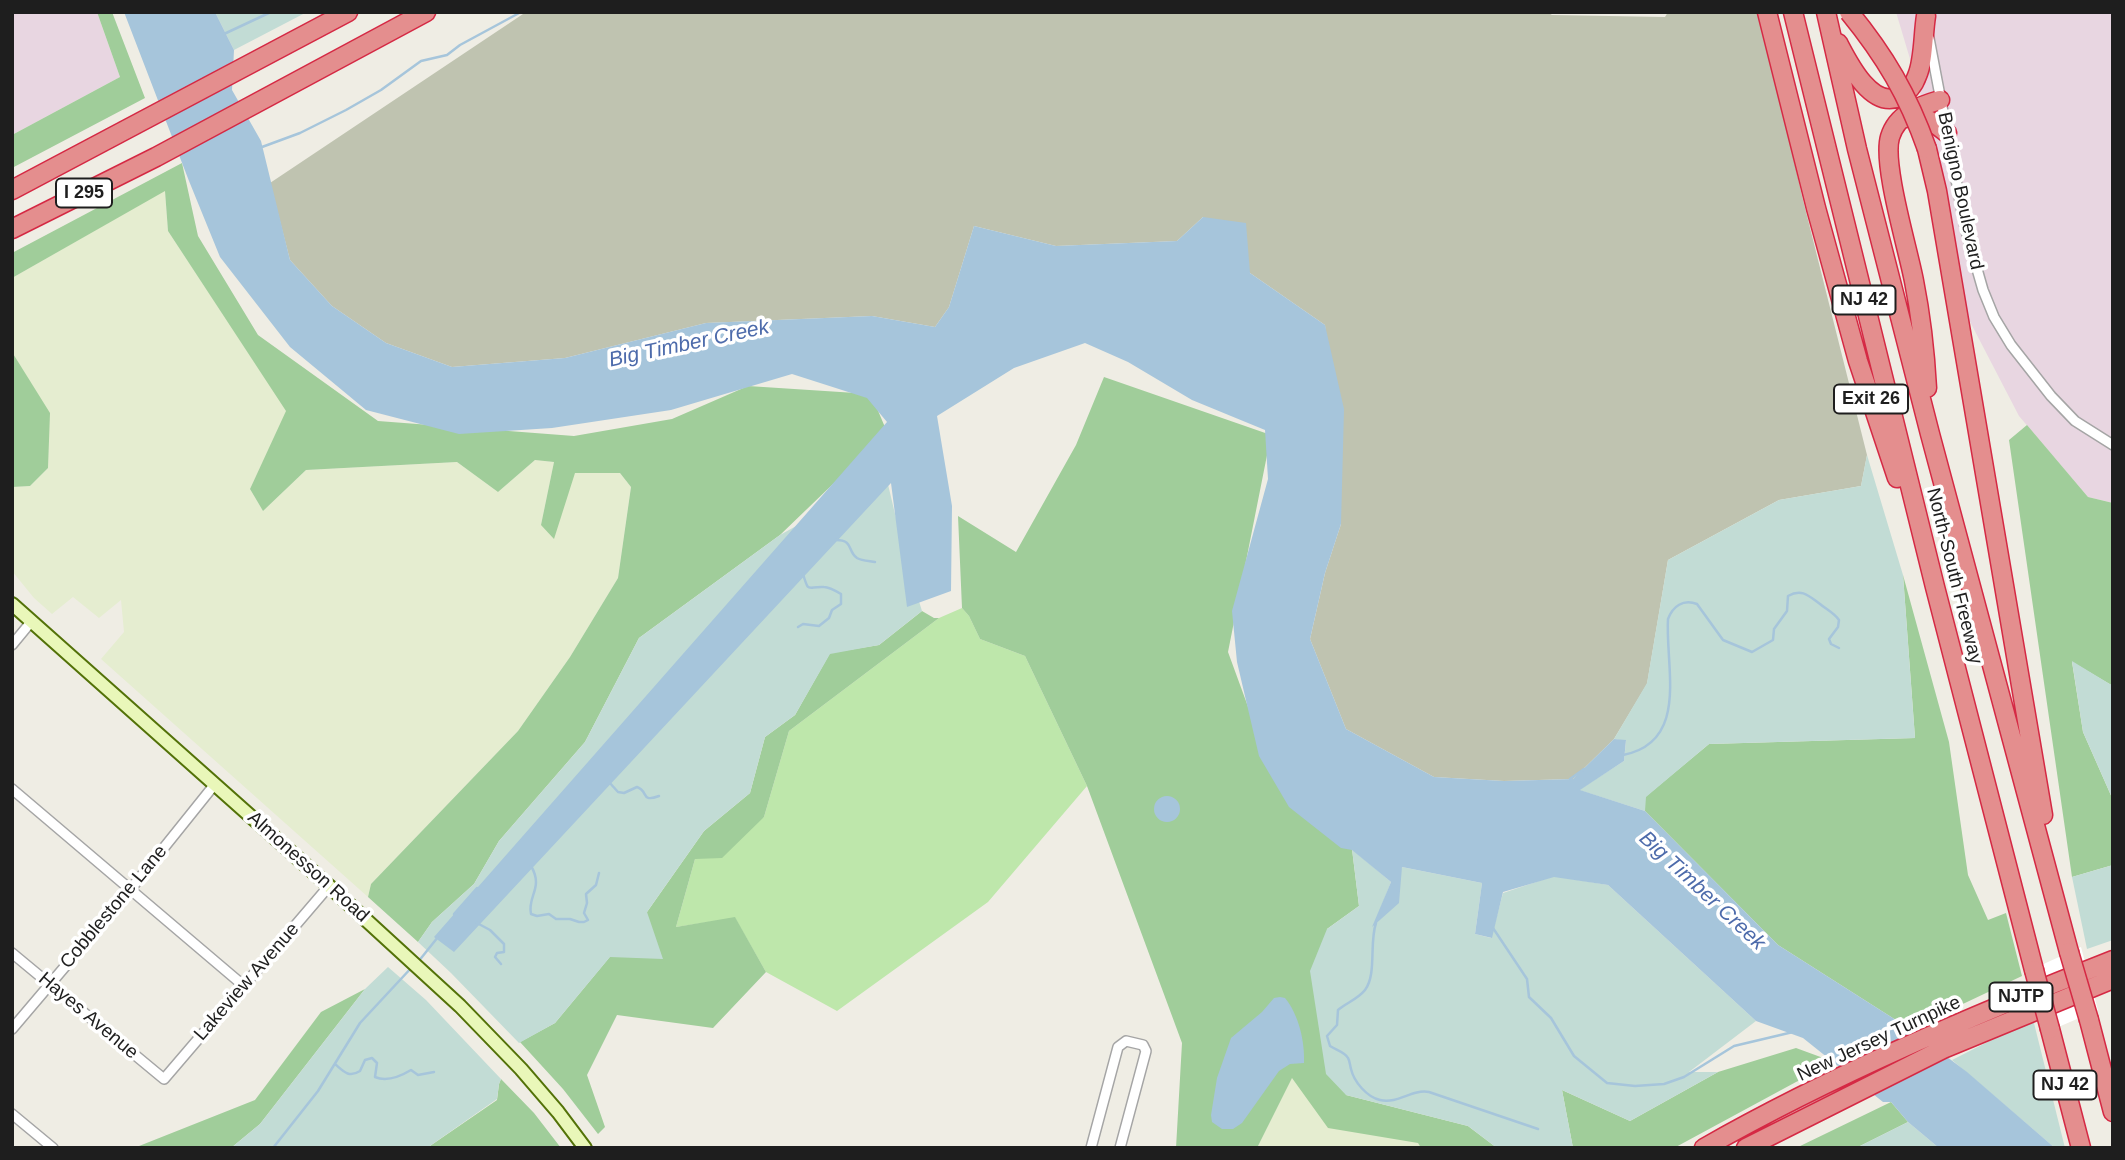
<!DOCTYPE html>
<html>
<head>
<meta charset="utf-8">
<style>
	body { margin:0 }
	#map { position:relative; width:2125px; height:1160px; overflow:hidden; background:#efede4; font-family:Helvetica,sans-serif }
	canvas { display:block }
	.frame { position:absolute; inset:0; border:14px solid #1e1e1e; pointer-events:none }
</style>
</head>
<body>
<div id="map">
<canvas width="2125" height="1160"></canvas>
<div class="frame"></div>
</div>
<script>
const ctx = document.querySelector('canvas').getContext('2d');
ctx.lineJoin = 'round';
function fillPath(path, color) { ctx.fillStyle = color; ctx.fill(path, 'evenodd'); }
function stroke(path, color, width, dash) { ctx.strokeStyle = color; ctx.lineWidth = width; ctx.lineCap = dash ? 'butt' : 'round'; ctx.setLineDash(dash || []); ctx.stroke(path); }
function label(font, color, halo, rows, align = 'center') {
  ctx.font = font + ' Helvetica,sans-serif'; ctx.lineWidth = 7; ctx.setLineDash([]); ctx.textBaseline = 'middle'; ctx.strokeStyle = halo; ctx.fillStyle = color; for (const [text, x, y, turn = 0] of rows) {
    ctx.save(); ctx.translate(x, y); ctx.rotate((+turn || 0) * Math.PI / 180); ctx.textAlign = isNaN(turn) ? turn : align; if (halo) ctx.strokeText(text, 0, 0); ctx.fillText(text, 0, 0); ctx.restore();
  }
}
fillPath(new Path2D(`
	M12 12H97L120 77 12 135Z
	M1896 12H2113V503L2088 497 2019 416 1965 312 1945 183 1933 136Z`), '#e8d6e1');
fillPath(new Path2D(`
	M526 12H1547L1552 15 1665 17 1668 12H1757L1763 24 1802 196 1867 455 1861 486 1779 500 1668 560 1647 684 1614 739 1573 779 1504 781 1434 777 1346 729 1310 639 1325 573 1341 524 1325 325 1250 273 1203 217 1177 241 1056 246 974 226 949 307 935 327 872 316 706 323 565 358 452 367 386 343 332 306 290 260 270 183Z`), '#bfc3b0');
fillPath(new Path2D(`
	M165 190 168 231 287 411 250 489 263 511 306 470 457 462 498 492 535 460 554 462 541 525 575 473H620L631 487 618 578 570 657 518 731 371 884 368 897 101 659 124 632 121 600 99 618 73 597 52 614 34 598 12 571V487L30 486 48 468 49 413 12 352V278Z
	M1292 1077 1418 1143 1421 1148H1257Z`), '#e5edd0');
fillPath(new Path2D(`
	M962 608 969 616 980 639 1025 656 1087 786 988 902 837 1011 766 972 735 918 676 927 695 859 764 817 789 731 939 618Z`), '#bee7ab');
fillPath(new Path2D(`
	M97 12H112L145 98 12 168V135L120 77Z
	M182 163 198 236 258 335 378 421 574 436 672 419 748 386 871 394 887 432 780 535 639 638 585 742 499 841 474 884 432 922 418 942 368 897 371 884 518 731 570 657 618 578 631 487 620 473H575L554 539 541 525 554 462 535 460 498 492 457 462 306 470 263 511 250 489 286 411 168 231 165 191 12 278V253Z
	M12 352 50 413 48 468 30 486 12 487Z
	M1104 377 1271 435 1228 652 1273 775 1352 849 1359 906 1327 929 1346 1095 1468 1126 1497 1148H1421L1418 1143 1328 1128 1292 1078 1257 1148H1176L1182 1043 1087 786 1025 656 980 639 969 616 962 608 958 516 1016 552 1076 445Z
	M2027 425 2088 497 2113 503V686L2072 662 2083 732 2113 800V865L2072 877 2009 440Z
	M1903 575 1949 742 1968 875 1988 920 2006 913 2022 976 1910 1029 1778 945 1645 811V797L1709 744 1915 738Z
	M922 611 934 618H939L789 731 764 817 722 858 695 859 676 927 735 917 766 972 713 1028 617 1015 587 1075 605 1127 598 1134 563 1089 520 1042 555 1023 647 912 704 831 750 793 765 737 795 715 830 653 879 645Z
	M365 989 260 1124 231 1148H134L255 1100 321 1012Z
	M1796 1048 1837 1063 1796 1082 1674 1148H1573L1562 1090 1630 1121 1718 1072Z
	M501 1079 534 1113 561 1148H427L497 1100 499 1084Z
	M1891 1102 1908 1122 1856 1148H1796Z`), '#a0cd9a');
fillPath(new Path2D(`
	M215 12H307L234 50Z
	M1867 455 1903 575 1915 738 1709 744 1646 797 1645 811 1579 790 1624 761 1626 741 1614 739 1647 683 1668 560 1779 500 1861 486Z
	M886 476 905 556 922 611 879 645 830 654 795 715 765 737 750 793 704 831 647 912 663 959 610 957 555 1023 519 1043 451 973 418 942 432 922 474 884 499 841 585 742 639 638 780 535Z
	M2072 661 2113 686V800L2083 732Z
	M1352 849 1391 882 1374 925 1402 867 1482 883 1475 934 1491 938 1503 893 1554 876 1608 885 1756 1021 1689 1072H1718L1630 1121 1562 1090 1573 1148H1497L1468 1126 1346 1095 1326 1074 1310 971 1327 929 1359 906Z
	M2113 865V940L2087 949 2072 877Z
	M388 967 426 1000 501 1079 499 1084 497 1099 427 1148H231L260 1124 365 989Z
	M2033 1019 2065 1148H2055L1952 1060Z
	M1908 1122 1939 1148H1856Z`), '#c2dcd5');
fillPath(new Path2D(`
	M124 12H215L234 50 232 90 261 141 290 260 332 306 386 343 452 367 565 358 706 323 872 316 935 327 949 307 974 226 1056 246 1177 241 1203 217 1246 223 1250 273 1325 325 1344 409 1341 524 1325 573 1310 639 1346 729 1434 777 1504 781 1573 779 1614 739 1626 740 1624 761 1580 790 1645 811 1778 945 1910 1029 1967 1072 2055 1148H1939L1908 1122 1891 1102H1883L1803 1038 1756 1021 1608 885 1554 877 1503 892 1492 938 1475 934 1482 883 1402 867 1399 903 1372 927 1391 882 1352 850 1341 848 1289 807 1259 756 1237 662 1232 611 1268 479 1265 430 1192 400 1128 362 1085 343 1014 368 937 416 952 506 951 591 907 607 891 483 454 952 434 937 887 422 867 398 792 374 671 410 552 428 459 434 366 410 290 347 220 257 189 181Z
	M1154 809a13 13 0 1 1 26 0a13 13 0 1 1-26 0Z
	M1280 997 1285 998C1299 1015 1305 1042 1304 1063L1290 1064 1279 1071 1242 1123 1233 1129H1222L1212 1122 1211 1115 1217 1078 1231 1038 1262 1012 1274 998Z`), '#a6c5db');
fillPath(new Path2D(`
	M2081 947 2098 1010 2042 1034 2026 972Z`), '#fff');
stroke(new Path2D(`
	M224 34 271 12
	M262 147 300 133 346 110 381 90 421 61 447 55 460 45 521 12
	M836 540C854 540 847 551 857 558 862 561 870 561 875 562
	M798 627 803 624 819 626 829 618 832 610 841 604V594C836 591 829 587 824 587 807 586 809 594 803 574
	M1623 755C1690 742 1665 667 1668 619 1673 606 1683 599 1697 604L1723 640 1752 652 1773 640 1774 629 1787 611 1788 596C1802 588 1809 596 1820 604 1827 610 1833 612 1839 620L1838 627 1829 639 1831 644 1839 648
	M1570 779 1584 769
	M609 782 618 792 624 793 637 787C649 791 640 803 659 796
	M531 866C544 888 527 896 531 914L537 916 549 914 556 919H570L579 922H584L588 920 584 913 587 903 586 894 596 885 599 873
	M454 914 477 888
	M477 923 490 930 504 944V952L497 953 495 957 501 964
	M1376 923C1369 943 1377 974 1365 990 1358 999 1346 1003 1338 1010L1337 1025 1327 1036 1330 1046C1336 1050 1345 1052 1348 1058 1350 1061 1350 1066 1351 1069 1354 1082 1367 1097 1380 1100 1399 1104 1411 1089 1429 1092L1538 1129
	M1493 928 1527 979 1529 997 1551 1018 1574 1056 1607 1083 1635 1086 1664 1084 1684 1077 1734 1046 1793 1032
	M418 962 438 937
	M335 1064C344 1072 349 1078 360 1071L365 1060 372 1058 377 1063 375 1077C386 1082 401 1076 411 1070L418 1075 434 1072
	M273 1148 318 1091 360 1023 413 966`), '#a6c5db', 2.5);
const street = new Path2D(`
	M1929 38 1965 227 1983 290 1994 317 2011 345 2051 396 2075 421 2113 445
	M12 645 31 622
	M12 789 244 986
	M12 953 164 1079 329 886
	M12 1029 130 890 215 784
	M12 1114 53 1148
	M1091 1148 1118 1047 1126 1041 1143 1045 1146 1051 1120 1148`);
const secondary = new Path2D(`
	M12 604 329 886 460 1006 521 1069 558 1112 585 1148`);
const highway = new Path2D(`
	M1767 12 1816 208 1858 361 1897 478
	M1793 12 1935 587 2034 970
	M1826 12 1857 149 1930 434 2069 952
	M1838 43C1848 62 1871 109 1899 97 1907 93 1914 85 1917 76 1924 60 1923 34 1926 16
	M1905 118C1922 112 1934 123 1947 133
	M1927 149 1937 191 2043 815
	M12 190 348 12
	M12 229 156 157 426 12
	M1927 388C1925 352 1921 316 1914 281 1908 249 1882 164 1890 137 1897 114 1919 106 1940 100
	M2089 1020 2113 1112
	M2050 1029 2081 1148
	M1704 1148C1832 1075 1976 1014 2113 960
	M1746 1148 1943 1049 2113 979`);
stroke(street, '#a5a5a5', 12);
stroke(secondary, '#537208', 16);
stroke(highway, '#d52944', 21);
stroke(street, '#fff', 9);
stroke(secondary, '#e9f7b9', 12);
stroke(highway, '#e48e8e', 18);
const highwayBridge = new Path2D(`
	M1849 12C1885 56 1908 95 1927 149
	M2069 952 2089 1020
	M2034 970 2050 1029`);
stroke(highwayBridge, '#d52944', 21, []);
stroke(highwayBridge, '#e48e8e', 18);
for (const [x, y, w] of [
	[84,193,56],
	[1864,300,63],
	[1871,399,74],
	[2021,997,63],
	[2065,1085,63]
]) { const box = new Path2D(); box.roundRect(x - w / 2, y - 14.5, w, 29, 5); ctx.fillStyle = '#fff'; ctx.fill(box); stroke(box, '#1e1e1e', 2); }
label('bold 18px', '#1e1e1e', null, [
	["I 295",84,193],
	["NJ 42",1864,300],
	["Exit 26",1871,399],
	["NJTP",2021,997],
	["NJ 42",2065,1085]
]);
label('19px', '#1e1e1e', '#fff', [
	["Benigno Boulevard",1960,191,78],
	["North-South Freeway",1954,576,76],
	["Almonesson Road",308,867,42],
	["Cobblestone Lane",114,907,-50],
	["Lakeview Avenue",247,982,-49],
	["Hayes Avenue",88,1016,40],
	["New Jersey Turnpike",1879,1039,-25]
]);
label('italic 21px', '#4d6bab', '#fff', [
	["Big Timber Creek",689,344,-12],
	["Big Timber Creek",1702,891,43]
]);
</script>
</body>
</html>
